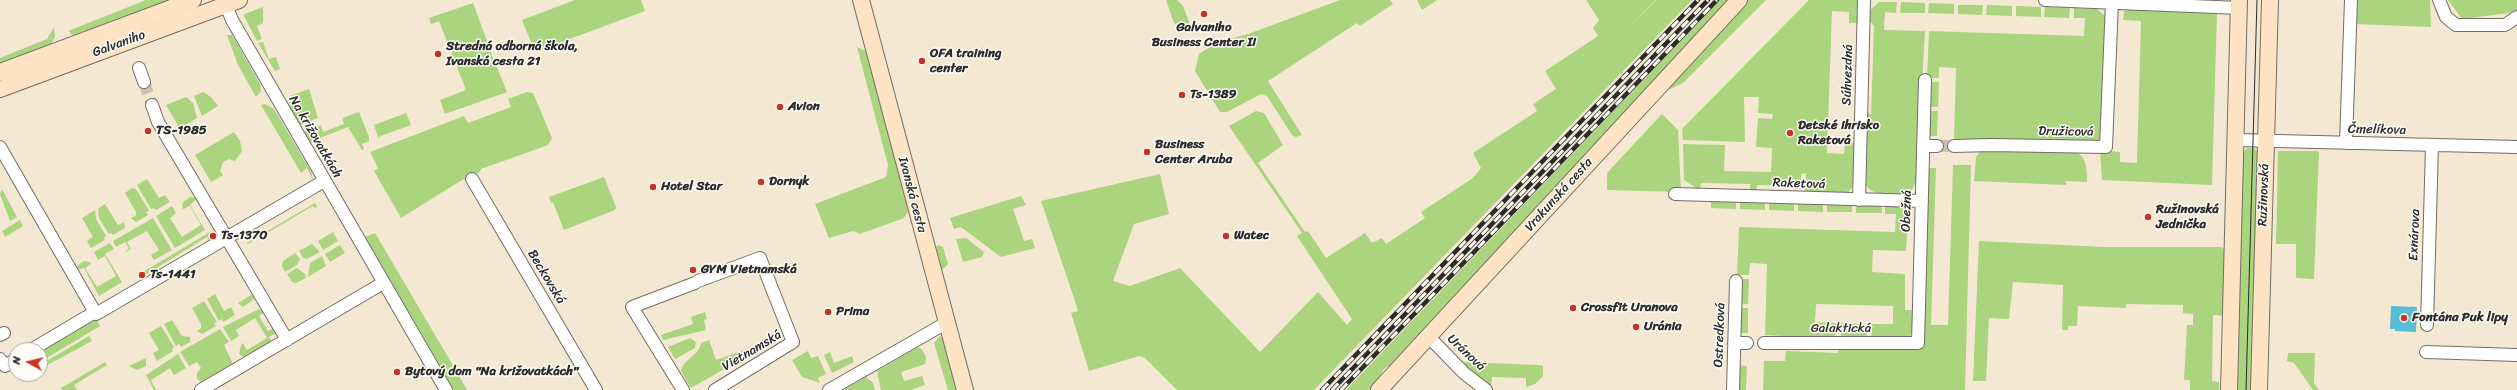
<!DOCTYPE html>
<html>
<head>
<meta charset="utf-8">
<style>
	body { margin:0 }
	#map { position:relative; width:2517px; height:390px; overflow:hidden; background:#f5e8d2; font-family:Sriracha,sans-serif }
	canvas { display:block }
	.north { position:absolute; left:8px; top:342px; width:40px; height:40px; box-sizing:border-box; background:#fdfcf7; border:1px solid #a9a8a5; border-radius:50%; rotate:278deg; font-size:11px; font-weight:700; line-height:16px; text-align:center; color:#2b2b2b }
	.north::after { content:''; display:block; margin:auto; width:14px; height:18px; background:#c8321e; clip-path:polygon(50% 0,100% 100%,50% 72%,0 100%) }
</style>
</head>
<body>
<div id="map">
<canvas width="2517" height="390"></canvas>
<div class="north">N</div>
</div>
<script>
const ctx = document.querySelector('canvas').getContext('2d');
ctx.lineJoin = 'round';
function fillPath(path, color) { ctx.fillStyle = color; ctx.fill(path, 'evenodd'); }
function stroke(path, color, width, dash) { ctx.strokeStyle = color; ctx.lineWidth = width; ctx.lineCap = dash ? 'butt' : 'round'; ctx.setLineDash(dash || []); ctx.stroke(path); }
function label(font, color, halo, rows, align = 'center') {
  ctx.font = font + ' Sriracha,sans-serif'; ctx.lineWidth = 3; ctx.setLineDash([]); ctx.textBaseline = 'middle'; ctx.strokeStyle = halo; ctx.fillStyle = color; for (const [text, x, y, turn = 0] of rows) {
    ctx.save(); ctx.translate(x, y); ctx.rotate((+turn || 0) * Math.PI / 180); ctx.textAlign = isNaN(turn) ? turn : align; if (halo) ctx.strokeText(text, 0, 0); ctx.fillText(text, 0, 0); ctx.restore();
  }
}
fillPath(new Path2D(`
	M146 0H169L73 35 68 31Z
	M575 0H641L645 11 535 52 522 20Z
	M1166 0H1177L1183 6 1191 27 1184 29 1174 23Z
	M1340 0H1390L1393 4 1360 26 1357 23 1268 81 1302 135 1296 137 1292 135 1267 96 1261 94 1227 112H1220L1195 71 1199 54 1218 42 1248 34Z
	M1417 0H1437L1422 10Z
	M1586 0H1656L1626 29 1657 0H1692L1314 390H1177L1145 358 1139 356 1089 371 1071 313 1078 311 1075 301 1041 201 1160 174 1169 214 1134 224 1113 281 1130 286 1180 268 1260 352 1318 292 1347 325 1352 319 1297 236 1302 233 1229 126 1256 111 1264 113 1283 145 1258 163 1305 232 1308 231 1326 258 1365 233 1372 243 1382 238 1386 244 1425 218 1421 212 1473 178 1481 168 1473 153 1537 111 1533 104 1556 89 1545 71 1598 36 1593 28 1599 20Z
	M1720 0H1731L1400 359 1384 369 1372 390H1346Z
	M1745 0H1766L1683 83 1668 90 1667 85Z
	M1809 0H1857L1858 2 1859 23H1849V12L1832 11 1827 153 1844 154 1845 143H1856L1854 185 1846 195 1805 196 1806 173 1801 174V186L1757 185 1756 192H1750V184L1701 183 1700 190 1684 180 1683 144 1725 145 1724 171 1771 172 1772 148 1756 147 1758 118 1772 119 1773 114 1758 113 1759 97H1744L1745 142 1683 140 1682 129Z
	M2358 0H2430L2431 27 2355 24Z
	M2448 0H2517V10L2509 13 2462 19Z
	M1879 2H1897L1896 13 1885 12 1884 30 1925 31 1917 179 1912 190C1898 199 1874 198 1865 184V109L1871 115 1874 26 1868 19 1870 10Z
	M1901 2 1925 3V13H1900Z
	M473 3 487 41 485 43 488 51 490 50 507 92 445 114 440 100 466 90 439 21 431 24 429 18Z
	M1929 3 1954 4V14L1928 13Z
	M1958 5H1983L1982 15 1958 14Z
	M1987 5 2012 6V16L1986 15Z
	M2016 6 2041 7V17L2016 16Z
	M263 7V23L257 26 262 39 257 41 244 16 245 14Z
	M2045 7 2070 8 2069 18 2044 17Z
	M2074 8 2097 9 2104 15 2109 26 2105 129 2099 140 2087 144 1954 140 1956 68 1939 67V78H1927L1929 31 2084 36 2085 18H2074Z
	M2131 9 2217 13 2212 185 2102 180 2100 150 2120 152V162L2137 163 2141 21 2123 20 2124 11Z
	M54 27 55 36 52 43 0 64V58L47 39Z
	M227 35H232L260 84 261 91 256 97 238 65Z
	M263 42 269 59 276 57 280 69 275 71 258 43Z
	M857 47 868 52 892 143 893 152 910 208 904 218 860 234 853 231 829 238 815 204 886 177 888 165Z
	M1929 82H1939L1938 107H1928Z
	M309 89 318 118 300 125C295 116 287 107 290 96Z
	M203 92 211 97 218 106 202 116 194 96Z
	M527 92 533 93 552 138 548 145 481 169 480 172 462 180 401 218 374 171 378 168 370 152 464 116 468 123 511 107 508 99Z
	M186 97 193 103 197 118 180 129 166 105Z
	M265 104 274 109 312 173V178L307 168 301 173 261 105Z
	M1928 111H1938L1937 136H1927Z
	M359 112 369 137V141L362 144 364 149 362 150 348 127 310 142 304 132 321 125 323 132 344 124 342 118Z
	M406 113 411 125 378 137 374 125Z
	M1662 114 1678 130 1681 192 1607 190V173Z
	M234 132 240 141 242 151 235 161 229 159 223 162 220 171 223 175 211 182 195 155Z
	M2247 148H2254L2260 155 2253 390H2235L2242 154Z
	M2072 149C2087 157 2087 166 2087 182L2066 181V185L1974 181 1976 157 1981 150Z
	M2278 151H2319L2314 279 2296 278V244H2276Z
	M1953 165H1971L1965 390H1763L1764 361H1785L1786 351 1838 353V347L1920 350 1926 168H1936L1931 325H1948Z
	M604 177 616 207 615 210 564 230 553 202 551 203 549 197Z
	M147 179 159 198 165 195 170 202 156 210 154 208 151 209 137 185Z
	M132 188 136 189 149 211 146 212 148 215 136 222 131 218 136 215V212L125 193Z
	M2 189 17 217 10 221 0 194Z
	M1021 196 1026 205 1013 209 1024 241 1032 239 1035 248 1001 257 961 227 954 229 950 218Z
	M190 197 198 198 190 205 205 230 175 248 156 216 172 206 176 213 170 218 182 237 201 225 190 206 183 209 182 207 183 202Z
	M1711 198 1736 199V209L1711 208Z
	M1740 199 1765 200V210L1740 209Z
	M1769 200 1794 201V211L1769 210Z
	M1798 201H1823V212L1798 211Z
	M1827 202H1852V212H1827Z
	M315 203 317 207 315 208 313 206 248 244 247 243Z
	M1856 203H1882V213H1856Z
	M105 204 118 225 124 222 125 228 113 235 111 233 109 234 99 218 98 209Z
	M1885 204 1909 205 1906 251 1873 250 1872 272 1905 274V310H1913L1912 333 1909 337 1871 339 1872 324H1893V306L1816 304 1815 322 1836 323 1835 339 1765 335 1767 264 1750 263 1749 275H1737L1739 227 1895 232 1896 214H1885Z
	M95 210 96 219 106 236 104 238 105 240 91 248 87 241 93 237 82 218Z
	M153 218 172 250 154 260 151 255 159 250 147 231 127 242 131 249 124 253 129 248 125 242 116 247 113 241Z
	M20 220 23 226 5 237 2 231Z
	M215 229 217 237 211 243 207 237 145 275 143 272Z
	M333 232 338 241 323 250 318 241Z
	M375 233 458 374 467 390H454L365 237Z
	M966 238 984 252 982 257 963 262 956 239Z
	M1979 241 2105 247H2221L2228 251 2227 316 2213 315 2212 381 2219 382V390H2190V380H2184L2187 325H2193V314L2183 313V305L2126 304V308L2078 306 2077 326H2068V330H2062L2063 285 2013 282 2009 319 1989 318 1986 381H1973Z
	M110 243 114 249 105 254 122 282 99 296 84 268 74 271V268L84 261 90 262 91 264 85 268 97 287 116 276 105 256 98 260 94 252Z
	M312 244 320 252 307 259 303 258 299 251Z
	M340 245 345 253 330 262 325 254Z
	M939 245 943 247 948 264 942 270 936 246Z
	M295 253 300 259 297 265 285 272 282 266 283 261Z
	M322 256 326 266 308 277 310 263Z
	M297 268 305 274 306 278 296 283 292 282 287 274Z
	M1739 279H1749L1748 304H1738Z
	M215 294 224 311 231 307 235 315 223 322 222 319 219 321 207 299Z
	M253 294 254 299 243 307 238 303Z
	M204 301 217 322 214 324 216 326 202 334 197 331 201 328V324L192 308Z
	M1738 308H1748V333H1737Z
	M259 309 265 312 259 316 268 331 274 328 276 333 269 337 272 342 244 357 239 354 241 345 243 343 247 350 267 338 255 318 236 330 239 336 231 341 223 327Z
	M705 312 707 319 704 320 706 330 663 340 661 335 693 324 691 317Z
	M95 317 100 326 40 362V350Z
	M172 320 182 336 190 337V342L181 347 179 344 176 346 164 324Z
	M1841 323 1867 324V340L1841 339Z
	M161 326 174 347 172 349 173 351 157 361 153 353 159 350 149 333Z
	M220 329 229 342 224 345 233 364 201 382 197 379V373L201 368 197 362 189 366 180 352Z
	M89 336 92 341 40 369V365Z
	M940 336 944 340 958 390H948L934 343Z
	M690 338 696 342 695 348 675 359 668 347Z
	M779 338 691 388 681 371C684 358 699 356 701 343L709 340 716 360Z
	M918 347C924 350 928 358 925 364L901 372 904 381 922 376 925 385 911 390H881L877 371Z
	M808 351 811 358 818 356 826 374 818 378 820 383 802 377 792 360Z
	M830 352 834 363 852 356 854 362 832 373 824 355Z
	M2288 353H2315L2314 383 2319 390H2313L2294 363 2287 361Z
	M178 354 186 368 174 375 170 368 151 380 156 390H154L146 375Z
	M146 358V366L137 370 129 366Z
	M105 362 107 365 74 385 77 390H62L61 388Z
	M1464 362 1539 365 1543 366V376L1535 384 1526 387V378L1492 377 1491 386C1482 385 1467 371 1464 362Z
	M1736 365 1747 366 1746 390H1736Z
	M866 377 873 383 875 390H844Z`), '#abd47f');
fillPath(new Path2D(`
	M2391 306 2417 307 2416 332 2395 331V329H2390Z`), '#58bcd7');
stroke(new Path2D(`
	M144 82 152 105
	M1937 146H1954`), '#cdc2b1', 12, [12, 6]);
const street = new Path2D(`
	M2045 0 2240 8
	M2439 0 2446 17 2456 25H2505L2517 17
	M226 5 232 20 446 390
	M139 68 144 82
	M152 105 158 122 287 340
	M2237 140 2517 147
	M2346 143 2351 0
	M1923 146H1937
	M1954 146 1991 145 2106 147 2112 2
	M0 147 96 314 324 181
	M472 179 596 390
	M1675 194 1922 201
	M1859 200 1864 0
	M698 281 760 258 793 342 715 390
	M2427 325 2432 145
	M0 335 4 333
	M1428 336 1464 373 1486 390
	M1734 343H1747
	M1764 343H1918L1925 80
	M31 350 95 312
	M2426 352 2517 355
	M0 359 5 366 16 359
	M201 390 383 283
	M683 390 632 307 695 283
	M829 390 946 323
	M1733 390 1736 281`);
const secondary = new Path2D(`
	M861 0 965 390
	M0 72 193 0
	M0 89 239 0
	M1379 390 1739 0
	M2229 390 2239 0
	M2259 390 2270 0`);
stroke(street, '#726d65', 14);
stroke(secondary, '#726d65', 18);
stroke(street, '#fff', 12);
stroke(secondary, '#fee4c5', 16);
stroke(new Path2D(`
	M2246 390 2257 0`), '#2b2b2b', 1);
const rail = new Path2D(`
	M1322 390 1698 0
	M1332 390 1708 0
	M1341 390 1717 0`);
stroke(rail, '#2b2b2b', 4.5);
stroke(rail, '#fdfcf7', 3, [9]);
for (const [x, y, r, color] of [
	[1204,14,4,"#c8321e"],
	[438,54,4,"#c8321e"],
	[922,61,4,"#c8321e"],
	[1182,95,4,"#c8321e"],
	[780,107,4,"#c8321e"],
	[148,131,4,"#c8321e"],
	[1790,133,4,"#c8321e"],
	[1147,152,4,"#c8321e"],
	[761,182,4,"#c8321e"],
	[653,187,4,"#c8321e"],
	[2148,217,4,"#c8321e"],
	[213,236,4,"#c8321e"],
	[1226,236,4,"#c8321e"],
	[693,270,4,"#c8321e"],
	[142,275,4,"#c8321e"],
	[1573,308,4,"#c8321e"],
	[828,312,4,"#c8321e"],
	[2404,318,4,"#c8321e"],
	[1636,327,4,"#c8321e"],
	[397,372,4,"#c8321e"]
]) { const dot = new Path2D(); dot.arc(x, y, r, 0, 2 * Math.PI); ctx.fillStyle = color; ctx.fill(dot); stroke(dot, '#fdfcf7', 1.5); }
label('bold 13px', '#2b2b2b', '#fdfcf7', [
	["Galvaniho",1204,28,"center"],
	["Business Center II",1204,43,"center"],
	["Stredná odborná škola,",446,47],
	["Ivanská cesta 21",446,62],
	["OFA training",930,54],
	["center",930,69],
	["Ts-1389",1190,95],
	["Avion",788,107],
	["Detské ihrisko",1798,126],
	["Raketová",1798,141],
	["TS-1985",156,131],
	["Business",1155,145],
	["Center Aruba",1155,160],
	["Dornyk",769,182],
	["Hotel Star",661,187],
	["Ružinovská",2156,210],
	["Jednička",2156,225],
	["Ts-1370",221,236],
	["Watec",1234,236],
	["GYM Vietnamská",701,270],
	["Ts-1441",150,275],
	["Crossfit Uranova",1581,308],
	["Prima",836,312],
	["Fontána Puk lipy",2412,318],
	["Uránia",1644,327],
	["Bytový dom \"Na križovatkách\"",405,372]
], 'left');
label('13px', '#2b2b2b', '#fdfcf7', [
	["Galvaniho",119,44,-20],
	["Súhvezdná",1848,75,-88],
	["Čmelíkova",2377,130,1],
	["Družicová",2066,132,1],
	["Na križovatkách",315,137,60],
	["Raketová",1799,184,2],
	["Ivanská cesta",912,195,75],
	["Vrakunská cesta",1559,195,-48],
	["Ružinovská",2264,195,-88],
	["Obežná",1907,211,-88],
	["Exnárova",2415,235,-88],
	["Beckovská",546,277,59],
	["Galaktická",1841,329],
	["Ostredková",1720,335,-88],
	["Vietnamská",752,351,-31],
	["Uránová",1466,353,43]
]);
</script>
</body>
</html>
